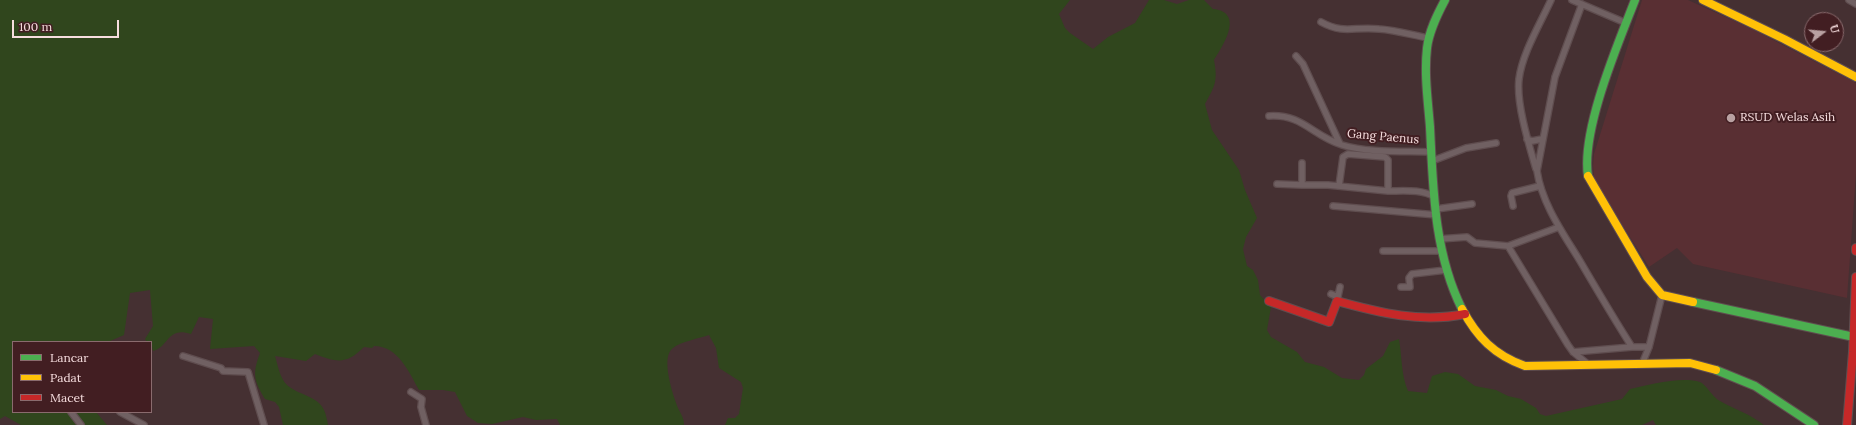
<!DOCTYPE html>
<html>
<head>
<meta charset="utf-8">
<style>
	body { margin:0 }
	#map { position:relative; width:1856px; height:425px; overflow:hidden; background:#453032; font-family:Lora,serif }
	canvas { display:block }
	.legend { position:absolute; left:12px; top:341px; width:140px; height:72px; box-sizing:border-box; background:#421e22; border:1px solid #8a6b6e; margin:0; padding:5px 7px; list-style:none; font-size:12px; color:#f7dedf }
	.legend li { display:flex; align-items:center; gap:8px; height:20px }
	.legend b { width:20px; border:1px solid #8a6b6e }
	.north { position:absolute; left:1804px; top:12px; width:40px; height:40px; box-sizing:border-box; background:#421e22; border:1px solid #8a6b6e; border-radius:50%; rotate:74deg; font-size:11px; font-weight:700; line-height:16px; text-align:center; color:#f7dedf }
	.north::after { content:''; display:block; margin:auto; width:14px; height:18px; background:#b9a1a2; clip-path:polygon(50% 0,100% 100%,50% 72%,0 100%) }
	.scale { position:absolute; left:12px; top:20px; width:107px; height:18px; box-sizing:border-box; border:2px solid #f7dedf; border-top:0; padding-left:5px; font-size:12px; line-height:14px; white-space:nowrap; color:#f7dedf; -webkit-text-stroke:3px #421e22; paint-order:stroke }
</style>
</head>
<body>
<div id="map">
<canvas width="1856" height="425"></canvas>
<ul class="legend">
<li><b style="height:5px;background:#4caf50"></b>Lancar</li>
<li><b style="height:5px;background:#ffc107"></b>Padat</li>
<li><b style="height:5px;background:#c62828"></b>Macet</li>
</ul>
<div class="north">U</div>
<div class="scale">100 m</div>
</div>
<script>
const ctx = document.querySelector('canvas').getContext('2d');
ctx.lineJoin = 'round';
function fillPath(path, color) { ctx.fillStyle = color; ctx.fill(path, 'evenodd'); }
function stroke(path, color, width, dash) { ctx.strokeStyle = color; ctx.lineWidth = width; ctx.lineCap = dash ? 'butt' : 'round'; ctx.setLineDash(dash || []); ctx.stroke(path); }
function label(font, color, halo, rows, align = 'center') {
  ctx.font = font + ' Lora,serif'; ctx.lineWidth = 4; ctx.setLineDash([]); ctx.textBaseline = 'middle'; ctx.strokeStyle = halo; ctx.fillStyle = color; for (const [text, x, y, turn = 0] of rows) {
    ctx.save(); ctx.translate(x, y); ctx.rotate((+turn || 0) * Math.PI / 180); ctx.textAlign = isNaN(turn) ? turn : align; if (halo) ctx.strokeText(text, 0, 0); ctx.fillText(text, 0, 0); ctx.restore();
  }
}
fillPath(new Path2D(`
	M1642 0H1688L1752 29 1856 83V174L1847 298 1693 264 1677 248 1649 267 1598 187 1594 177 1593 166 1594 154Z`), '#592f33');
fillPath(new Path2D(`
	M0 0H1070L1059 14 1065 28 1070 33 1093 49 1108 37 1135 23 1149 0H1164L1177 4 1189 0H1204L1213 9C1245 12 1223 46 1214 60 1218 81 1215 86 1205 104L1212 130 1239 170 1245 190 1257 218 1246 237 1243 249 1247 266 1253 270 1258 280 1260 295 1271 307 1267 330 1271 337 1297 352 1305 362 1324 367 1342 378 1359 380 1364 375 1366 369 1383 356 1390 342 1399 339C1402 356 1401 375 1408 391L1427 393 1432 376 1445 372 1458 374 1475 386 1496 390 1508 396 1521 399 1536 408 1540 414 1546 416 1622 399 1630 389C1649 385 1681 376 1700 382 1707 385 1712 397 1720 401 1734 409 1752 415 1764 425H1656L1653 420 1642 425H725L728 418H735L739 414 743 388 741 382 719 368 716 348 709 335C700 338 680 342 673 348 660 357 673 395 678 408 681 414 684 418 684 425H560L557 419 536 420 523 417 492 424 478 423 467 416 455 392 443 390H419C409 372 398 346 374 346L372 348 364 347C347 364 338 363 315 354L306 361 275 356C278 366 280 378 287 385 298 395 318 396 324 410 326 414 327 420 328 425H283L279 407 275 402 265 399C254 381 252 374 260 353L254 346 210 349 213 319 199 317 191 334C167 326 169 347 153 351L151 342H147L145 339 153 326 150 290 130 293 124 335 110 341 13 342V412H96L107 425H21L5 416 0 419Z`), '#30461d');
const street = new Path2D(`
	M1572 0 1626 23
	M1849 0 1856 4
	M1582 4 1555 77 1537 171C1542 204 1563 233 1580 261 1597 290 1614 319 1632 347H1649
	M1321 22C1345 35 1354 26 1379 29 1395 30 1412 35 1428 38
	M1296 56 1303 64 1340 144
	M1269 116C1303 114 1311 135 1342 145 1368 153 1404 151 1431 152
	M1527 139 1532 141 1542 139
	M1432 161 1466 148 1496 143
	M1302 163V185H1328L1388 191
	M1536 169C1529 145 1516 103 1519 79 1522 54 1540 24 1551 0
	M1277 184 1302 185
	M1339 186 1343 157 1348 154 1385 157 1388 160V191C1404 191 1421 189 1435 197
	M1333 206 1437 215
	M1513 206 1511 196 1512 193 1540 186
	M1436 209 1472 204
	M1559 227 1508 246 1568 345 1573 352 1589 365
	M1439 239 1467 237 1475 243 1508 246
	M1383 251H1442
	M1401 287H1410L1409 278 1412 274 1446 270
	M1331 294 1338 297
	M1337 301 1340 287
	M1573 352 1632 347
	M183 356 221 368 223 371 248 372 264 425
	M1642 364 1649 347 1662 295
	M411 392 422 399 421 407 426 425
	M71 412 81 425
	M120 412 144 425`);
const fast = new Path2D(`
	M1445 0C1437 15 1429 31 1427 48 1424 75 1428 101 1430 127 1433 188 1434 253 1462 309
	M1588 176C1581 130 1618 44 1635 0
	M1693 302 1854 337
	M1716 370 1755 386 1814 425`);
const slow = new Path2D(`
	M1703 0 1784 39 1856 77
	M1588 176 1647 277 1662 295 1693 302
	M1462 309C1477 337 1494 355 1525 366L1690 363 1716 370`);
const jam = new Path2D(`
	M1856 248V251
	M1269 301 1329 322 1337 301C1380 313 1421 323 1465 314
	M1847 425 1853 352 1856 277`);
stroke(street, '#5f4d4f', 8);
stroke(fast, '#5f4d4f', 10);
stroke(slow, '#5f4d4f', 10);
stroke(jam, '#5f4d4f', 10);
stroke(street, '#706062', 5.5);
stroke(fast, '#4caf50', 8);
stroke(slow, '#ffc107', 8);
stroke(jam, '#c62828', 8);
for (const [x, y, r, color] of [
	[1731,118,5,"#b9a1a2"]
]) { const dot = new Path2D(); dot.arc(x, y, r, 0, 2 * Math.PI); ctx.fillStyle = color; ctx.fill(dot); stroke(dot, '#421e22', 1.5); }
label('12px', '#f7dedf', '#421e22', [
	["RSUD Welas Asih",1740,118]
], 'left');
label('12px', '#f7dedf', '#421e22', [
	["Gang Paenus",1383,137,5]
]);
</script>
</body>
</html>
